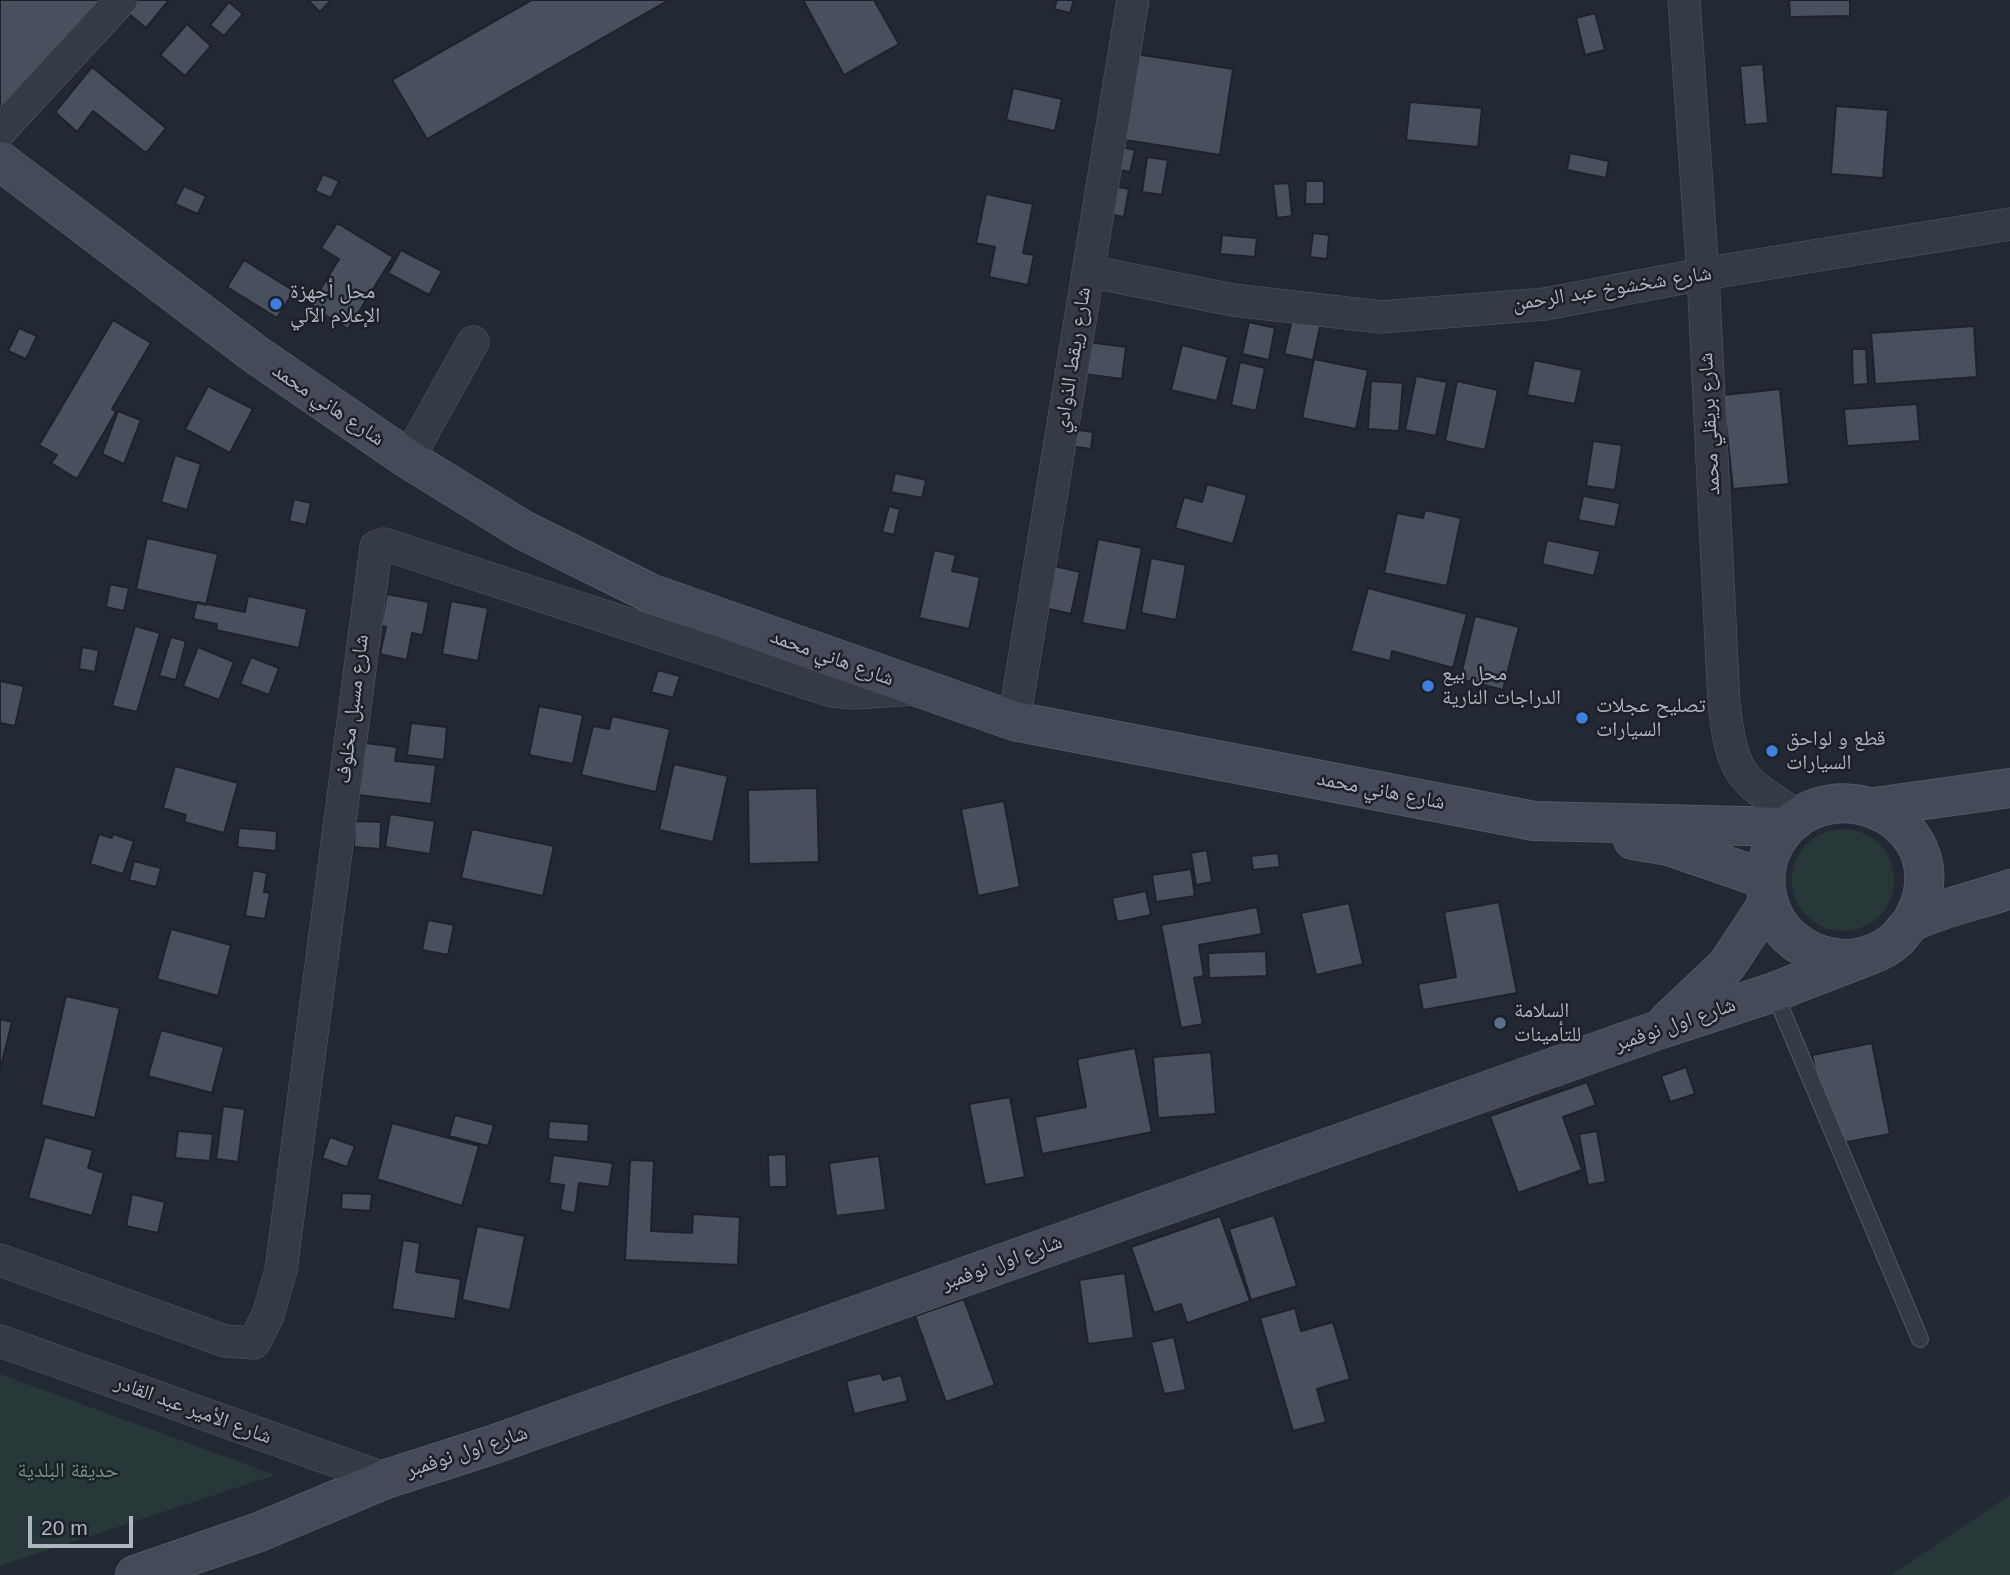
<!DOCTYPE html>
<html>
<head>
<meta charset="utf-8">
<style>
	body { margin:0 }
	#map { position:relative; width:2010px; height:1575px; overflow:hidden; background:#222934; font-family:Helvetica,sans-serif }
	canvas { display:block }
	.scale { position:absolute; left:28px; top:1516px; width:105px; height:32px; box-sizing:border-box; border:4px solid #afb6c1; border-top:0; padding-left:9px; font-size:21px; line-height:24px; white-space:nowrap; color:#afb6c1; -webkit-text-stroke:5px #1b2029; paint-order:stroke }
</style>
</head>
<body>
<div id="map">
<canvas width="2010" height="1575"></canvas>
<div class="scale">20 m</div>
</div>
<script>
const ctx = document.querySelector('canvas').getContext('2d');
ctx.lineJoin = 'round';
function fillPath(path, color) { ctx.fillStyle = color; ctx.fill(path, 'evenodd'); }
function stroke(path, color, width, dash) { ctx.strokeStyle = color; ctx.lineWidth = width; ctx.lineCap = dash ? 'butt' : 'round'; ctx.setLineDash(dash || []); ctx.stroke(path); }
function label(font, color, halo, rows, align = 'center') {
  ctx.font = font + ' Helvetica,"Noto Naskh Arabic",sans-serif'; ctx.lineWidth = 5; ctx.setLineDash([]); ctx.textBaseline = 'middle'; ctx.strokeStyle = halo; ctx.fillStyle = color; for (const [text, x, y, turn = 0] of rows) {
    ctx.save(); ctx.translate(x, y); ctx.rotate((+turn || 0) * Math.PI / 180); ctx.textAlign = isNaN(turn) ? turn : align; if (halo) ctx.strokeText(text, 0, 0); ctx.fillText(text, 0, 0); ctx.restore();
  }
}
fillPath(new Path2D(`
	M1792 880a51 51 0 1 1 102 0a51 51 0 1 1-102 0Z
	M0 1374 275 1475 0 1566Z
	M2010 1495V1575H1891Z`), '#283839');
const building = new Path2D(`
	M0 0H110L0 115Z
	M112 0H169L146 28Z
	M308 0H331L320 12Z
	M532 0H669L427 139 392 80Z
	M803 0H874L899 44 844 75Z
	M1057 0H1074L1070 13 1054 9Z
	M1789 0H1850V16L1790 17Z
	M229 2 243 14 224 36 210 25Z
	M1595 13 1605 50 1585 55 1576 18Z
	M187 24 211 46 185 76 160 55Z
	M1136 54 1233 69 1220 155 1100 136Z
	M1763 64 1768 123 1745 125 1740 66Z
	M92 67 166 128 146 153 93 111 77 132 55 112Z
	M1013 88 1062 99 1055 131 1006 120Z
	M1410 102 1482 108 1478 147 1406 140Z
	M1836 106 1888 110 1883 178 1831 174Z
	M1101 142 1135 150 1130 172 1096 165Z
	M1570 153 1609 161 1606 178 1567 170Z
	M1147 157 1168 160 1162 195 1142 192Z
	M323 174 339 181 331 198 315 191Z
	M1306 181H1324V204H1305Z
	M1097 183 1129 189 1124 217 1113 215 1110 234Z
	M1289 183 1292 216 1277 218 1273 184Z
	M184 186 206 196 198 214 175 204Z
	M986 194 1033 204 1023 253 1034 255 1028 285 989 277 995 247 976 243Z
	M337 223 393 257 348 329 310 306 339 259 321 248Z
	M1313 233 1329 235 1327 259 1310 257Z
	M1222 235 1257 238 1255 257 1220 254Z
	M401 250 442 271 429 295 388 273Z
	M244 260 294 291 277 318 227 287Z
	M1293 315 1321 322 1313 360 1284 354Z
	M113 320 151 343 112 409 116 412 77 479 51 463 57 455 39 445Z
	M1249 322 1275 328 1269 360 1242 354Z
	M1974 326 1977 377 1875 384 1871 333Z
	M19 328 37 336 26 359 8 351Z
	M1081 341 1126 347 1122 379 1076 373Z
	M1182 345 1228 357 1217 401 1171 390Z
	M1852 349H1866L1868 384 1853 385Z
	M1314 359 1368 370 1356 429 1302 418Z
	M1534 360 1582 370 1575 404 1527 395Z
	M1240 362 1265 368 1256 411 1231 405Z
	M1416 376 1447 382 1436 436 1405 430Z
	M1371 381 1403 383 1399 431 1368 429Z
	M1457 381 1498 390 1485 450 1445 441Z
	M208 386 253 409 230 453 185 429Z
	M1780 389 1789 484 1733 489 1723 395Z
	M1917 404 1920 441 1847 446 1844 409Z
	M118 411 141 420 124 464 102 454Z
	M1056 427 1093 432 1091 449 1054 444Z
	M1593 441 1622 445 1615 490 1586 486Z
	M175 455 201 464 187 510 161 502Z
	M895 473 926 480 922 498 891 492Z
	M1207 484 1247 495 1233 544 1175 528 1184 497 1202 502Z
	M1583 496 1620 503 1615 527 1578 520Z
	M294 499 311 503 306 525 289 521Z
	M889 506 900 509 894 535 882 532Z
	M1425 510 1461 518 1447 586 1384 573 1397 513 1423 518Z
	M147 538 218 554 206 605 136 589Z
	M1098 539 1142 548 1126 631 1082 623Z
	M1547 540 1600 551 1594 576 1542 564Z
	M934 550 956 555 952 571 980 577 969 629 919 618Z
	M1151 558 1186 565 1176 620 1141 613Z
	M1042 563 1080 572 1071 614 1032 605Z
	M110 584 129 588 124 611 106 607Z
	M1368 588 1467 614 1453 668 1392 651 1390 661 1351 651Z
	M387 594 429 602 423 635 412 633 407 660 380 654 386 627 381 626Z
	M248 596 307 609 299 648 216 630 217 624 193 619 197 602 245 612Z
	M451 601 488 608 478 661 442 654Z
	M1475 616 1519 627 1503 690 1460 679Z
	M135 626 160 633 137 712 112 706Z
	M171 637 186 641 176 680 159 676Z
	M82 647 99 650 95 672 79 669Z
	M198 647 234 662 219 700 183 686Z
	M251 657 279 668 269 695 240 684Z
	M658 670 680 676 673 698 651 692Z
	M0 681 24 686 15 726 0 723Z
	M539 706 583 715 573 764 529 755Z
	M612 716 670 729 656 792 581 775 593 726 609 729Z
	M411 723 447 727 444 760 407 755Z
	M358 742 397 747 395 761 436 765 431 804 351 794Z
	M674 764 728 776 713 842 659 830Z
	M175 766 238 783 224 833 184 822 186 815 163 808Z
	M817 788 819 862 749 864 748 790Z
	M1004 801 1020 887 978 896 961 809Z
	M390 814 435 821 430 854 385 847Z
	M355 821 381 822 380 849 354 847Z
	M239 828 277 831 276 851 237 847Z
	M472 829 554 846 543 896 461 878Z
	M99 834 112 838 113 834 134 841 123 874 90 864Z
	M1207 850 1212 882 1196 885 1191 853Z
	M1278 853 1280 867 1253 870 1251 856Z
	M134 861 161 868 156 887 129 880Z
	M1191 869 1195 896 1156 902 1152 875Z
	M253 870 267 873 264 892 270 893 265 919 245 916Z
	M1146 891 1151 915 1117 922 1112 898Z
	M1499 902 1517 993 1423 1010 1418 984 1456 977 1444 912Z
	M1349 903 1363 964 1316 975 1301 913Z
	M1257 907 1262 934 1199 945 1204 976 1194 978 1203 1024 1181 1028 1161 925Z
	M428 920 454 925 448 955 422 950Z
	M171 929 231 945 218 996 157 979Z
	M1266 951 1267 976 1209 978 1208 953Z
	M66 996 120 1008 95 1118 41 1105Z
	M0 1019 12 1022 0 1070Z
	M161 1030 224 1047 212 1093 148 1076Z
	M1872 1043 1890 1134 1831 1145 1812 1055Z
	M1135 1048 1152 1132 1042 1154 1035 1117 1086 1107 1077 1059Z
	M1211 1052 1216 1114 1158 1118 1153 1057Z
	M1686 1067 1695 1094 1670 1102 1661 1076Z
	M1587 1082 1596 1105 1563 1117 1582 1170 1518 1193 1490 1116Z
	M1010 1097 1025 1177 985 1185 969 1104Z
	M223 1106 245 1109 238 1162 216 1159Z
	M455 1115 494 1125 488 1146 449 1136Z
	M549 1121 589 1124 588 1142 548 1139Z
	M392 1123 479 1146 462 1206 377 1179Z
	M178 1131 213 1134 210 1161 175 1158Z
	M1597 1131 1606 1182 1588 1185 1579 1134Z
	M45 1137 93 1150 88 1168 104 1173 92 1216 28 1198Z
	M330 1137 355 1146 347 1167 322 1158Z
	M786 1154 787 1187H769L768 1155Z
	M553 1155 613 1163 609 1187 579 1183 575 1213 560 1210 564 1185 549 1183Z
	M879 1156 886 1210 836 1216 829 1163Z
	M630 1160 654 1161 651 1231 692 1233 693 1214 740 1217 738 1265 625 1260Z
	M342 1193 372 1194 370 1211 341 1209Z
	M132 1194 165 1202 158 1233 126 1226Z
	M1274 1215 1297 1286 1251 1300 1229 1229Z
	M1220 1216 1250 1301 1187 1323 1181 1304 1154 1313 1131 1247Z
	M477 1226 525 1236 510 1310 462 1300Z
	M403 1240 420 1243 416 1272 461 1279 455 1319 392 1309Z
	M1125 1273 1134 1338 1088 1344 1079 1280Z
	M964 1299 995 1385 946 1402 915 1316Z
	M1295 1308 1301 1331 1333 1322 1350 1379 1317 1389 1326 1422 1293 1431 1260 1318Z
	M1174 1337 1186 1390 1164 1394 1151 1342Z
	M881 1373 883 1380 901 1375 908 1401 854 1414 846 1381Z`);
fillPath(building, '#49505d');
stroke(building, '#1d222b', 2);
const lane = new Path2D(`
	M1774 992 1920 1339`);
const street = new Path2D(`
	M1684 0 1703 274 1724 704C1733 775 1738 778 1798 816
	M0 131 121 0
	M1088 271 1233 300 1381 317 1545 304 1703 274 2010 224
	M408 459 473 342
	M1014 721 1133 0
	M0 1260 225 1341 254 1343 268 1315 281 1270 376 547 384 544 832 691 855 693 915 689
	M0 1341 386 1479`);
const secondary = new Path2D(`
	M0 161 255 354 408 459 523 530 650 593 1014 721 1534 821 1787 827
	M1875 807 2010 788
	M1633 840 1669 846 1765 879
	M1912 922C1915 914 1920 906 1922 897 1943 810 1818 765 1774 845 1762 867 1763 894 1774 916 1787 942 1814 957 1843 959 1860 960 1883 952 1896 940 1902 934 1907 925 1914 921 1944 907 1979 900 2010 889
	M1668 1021 1727 965 1768 903
	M135 1575 259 1532 386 1479 492 1445 1658 1030 1774 992 1870 955`);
stroke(lane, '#535962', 18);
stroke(street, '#535962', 33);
stroke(secondary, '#535962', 40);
stroke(lane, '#353b44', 16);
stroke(street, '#353b44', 32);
stroke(secondary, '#444a57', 38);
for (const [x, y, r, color] of [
	[276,304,7,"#3f7fe0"],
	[1428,686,7,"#3f7fe0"],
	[1582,718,7,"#3f7fe0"],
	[1772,751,7,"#3f7fe0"],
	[1500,1023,7,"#5c6f8a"]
]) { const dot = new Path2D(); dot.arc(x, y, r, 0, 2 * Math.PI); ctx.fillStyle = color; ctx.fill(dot); stroke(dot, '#1b2029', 2.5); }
label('21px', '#afb6c1', '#1b2029', [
	["شارع شخشوخ عبد الرحمن",1612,289,-9],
	["شارع ريقط الذوادي",1073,360,-81],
	["شارع هاني محمد",328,405,34],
	["شارع بريقلي محمد",1710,424,-93],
	["شارع هاني محمد",832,658,20],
	["شارع مسبل مخلوف",353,709,-83],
	["شارع هاني محمد",1381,791,11],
	["شارع اول نوفمبر",1675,1025,-19],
	["شارع اول نوفمبر",1002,1263,-20],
	["شارع الأمير عبد القادر",193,1410,20],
	["شارع اول نوفمبر",467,1452,-18]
]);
label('21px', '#afb6c1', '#1b2029', [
	["محل أجهزة",290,292],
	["الإعلام الآلي",290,316],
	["محل بيع",1442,674],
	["الدراجات النارية",1442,698],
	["تصليح عجلات",1596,706],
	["السيارات",1596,730],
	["قطع و لواحق",1786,739],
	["السيارات",1786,763],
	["السلامة",1514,1011],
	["للتأمينات",1514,1035]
], 'left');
label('21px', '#71947b', '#1b2029', [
	["حديقة البلدية",68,1471]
]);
</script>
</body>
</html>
